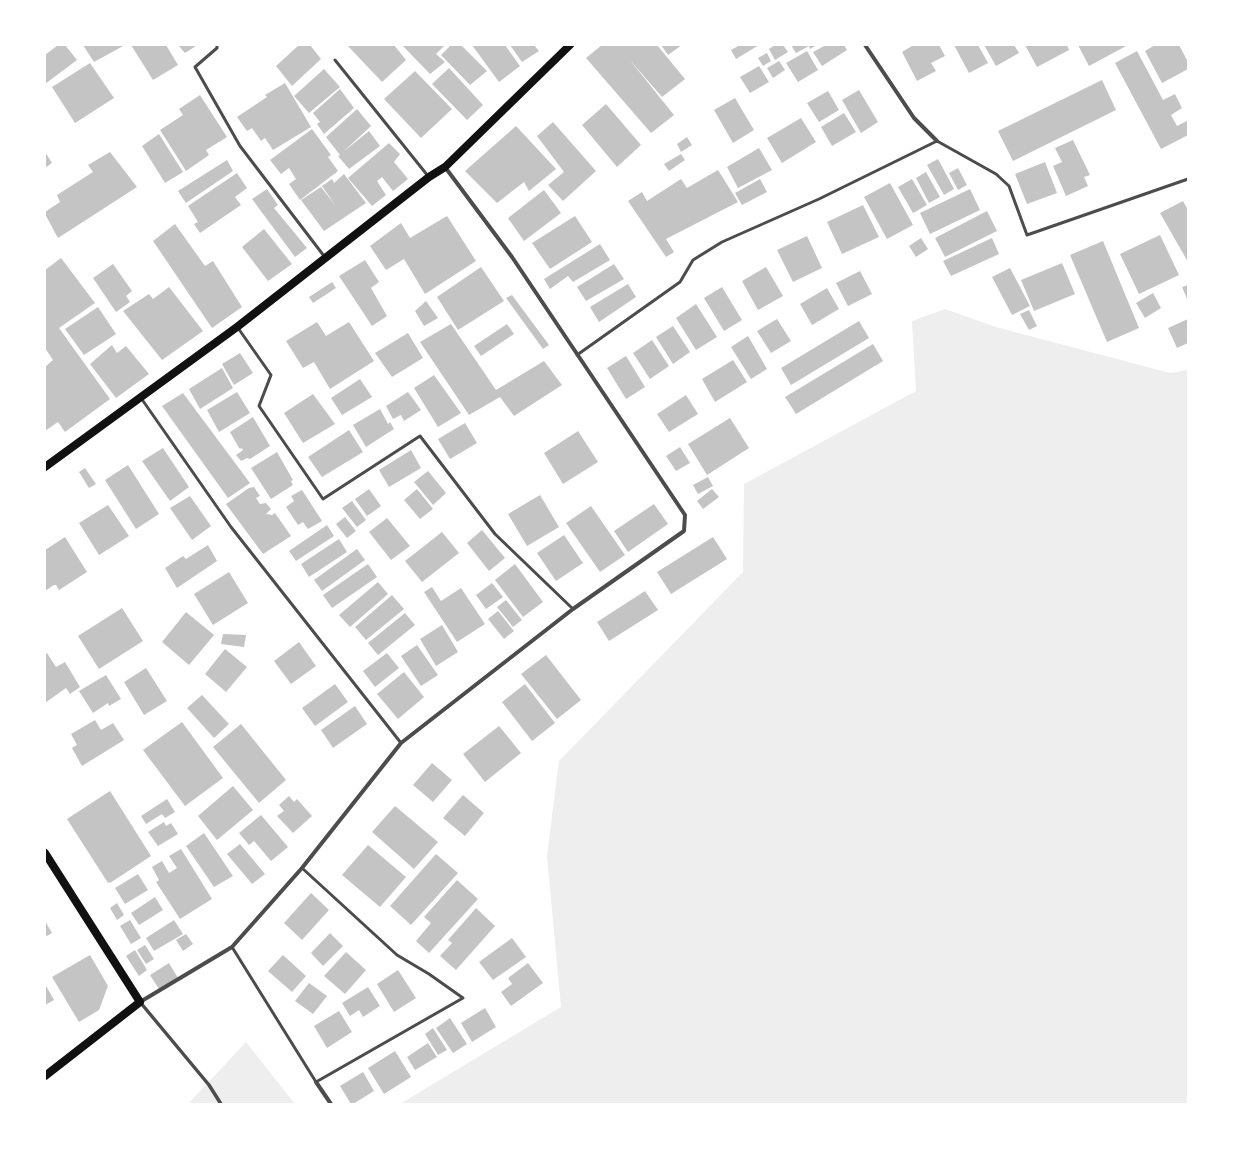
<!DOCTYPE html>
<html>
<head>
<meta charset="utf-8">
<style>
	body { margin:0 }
	#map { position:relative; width:1233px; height:1149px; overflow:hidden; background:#fff; font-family:Bitter,serif }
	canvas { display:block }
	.frame { position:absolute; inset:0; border:46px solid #fff; pointer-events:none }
</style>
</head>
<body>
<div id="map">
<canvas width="1233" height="1149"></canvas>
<div class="frame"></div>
</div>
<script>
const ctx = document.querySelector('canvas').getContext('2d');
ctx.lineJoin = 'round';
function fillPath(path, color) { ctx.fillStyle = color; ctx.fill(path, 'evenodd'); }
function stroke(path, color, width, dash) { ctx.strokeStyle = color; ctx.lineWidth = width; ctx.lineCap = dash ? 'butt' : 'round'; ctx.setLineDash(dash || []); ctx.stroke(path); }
fillPath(new Path2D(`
	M945 309 996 327 1170 373 1188 370V1104H400L561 1007 547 856 559 761 743 572 744 484 916 391 912 321Z
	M246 1042 295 1104H188Z`), '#eee');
fillPath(new Path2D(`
	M58 45H65L77 60 45 84V55Z
	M83 45H125L94 62Z
	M131 45H166L178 65 153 80Z
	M178 45H195L196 46 185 53Z
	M299 45H310L321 59 292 86 276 66Z
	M347 45H394L406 60 382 82Z
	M402 45H445L436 54 445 62 430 74Z
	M451 45H461L487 71 470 85 441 55Z
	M472 45H505L520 66 499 82Z
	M510 45H534L539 51 522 62Z
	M602 45H657L685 79 662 97 629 59 674 115 651 133 586 58Z
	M661 45H682L668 55Z
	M740 45H759L736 59 731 50Z
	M775 45H783L788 52 775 60 769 49Z
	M791 45H817L810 49 809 46 796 53Z
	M826 45H844L847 50 822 66 813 52Z
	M911 45H939L945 56 931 63 936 71 917 81 902 52 912 46Z
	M954 45H978L988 63 969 73Z
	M984 45H1014L1019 53 996 66Z
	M1025 45H1067L1069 50 1037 67Z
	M1078 45H1128L1089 66Z
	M1155 45H1179L1188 62V69L1162 83 1145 51Z
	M807 51 818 70 798 82 786 63Z
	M1137 51 1163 100 1175 94 1182 108 1171 115 1177 126 1187 121 1188 122V135L1161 149 1115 63Z
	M767 53 771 61 763 66 758 58Z
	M779 61 785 70 773 78 767 68Z
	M90 63 114 98 75 123 52 87Z
	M759 66 769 82 750 93 740 77Z
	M449 68 483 105 467 120 432 84Z
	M324 69 340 87 309 113 294 96Z
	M415 71 452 109 421 138 384 99Z
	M1102 80 1116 110 1013 161 998 131Z
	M285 83 311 127 273 150 265 138 261 141 252 128 247 131 237 117 267 97 265 95Z
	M340 89 354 108 324 134 317 124 320 122 313 113Z
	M859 90 878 122 861 133 842 100Z
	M828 91 839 110 819 122 807 103Z
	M200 95 227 137 206 150 209 155 186 171 160 130 183 115 179 109Z
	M735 98 754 130 733 143 714 110Z
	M606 104 641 145 617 167 582 125Z
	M357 109 371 126 343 152 369 131 380 146 349 169 338 156 340 155 326 137Z
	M844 113 856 132 832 146 821 127Z
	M801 118 816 142 782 163 767 138Z
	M553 122 596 171 563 201 548 185 564 172 537 136Z
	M516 126 556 169 529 191 524 182 497 203 465 171Z
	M312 129 331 155 328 157 338 171 300 200 289 184 296 179 289 168 281 174 270 160Z
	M159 134 183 172 165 183 142 146Z
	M687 137 692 145 681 152 677 144Z
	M1073 140 1090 175 1084 177 1088 186 1066 196 1053 166 1062 162 1055 148Z
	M389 143 400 154 394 162 408 179 393 191 382 177 377 181 386 195 372 206 348 178Z
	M759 148 772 170 738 188 727 167Z
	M45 152 52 163 45 168Z
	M110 152 137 187 58 238 45 214V212L60 202 57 195 93 172 88 165Z
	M681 154 685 160 669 171 664 164Z
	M938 159 954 189 944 195 927 165Z
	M227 160 233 171 186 203 178 191Z
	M1045 162 1057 193 1027 204 1015 174Z
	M958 168 967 185 958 190 949 173Z
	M718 170 738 202 666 239 674 252 666 257 628 201 642 192 647 201 681 179 687 188Z
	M926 172 940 197 929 203 916 178Z
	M237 173 247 188 235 197 241 205 200 233 194 224 198 222 188 206Z
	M344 174 366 203 324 231 301 200 321 187 335 205 322 186 332 179 334 183Z
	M760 179 767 192 742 205 735 193Z
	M912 179 927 205 913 213 898 187Z
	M890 183 913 225 887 239 864 197Z
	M267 189 278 205 274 208 307 248 295 257 252 199Z
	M970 189 980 210 930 234 920 213Z
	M544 190 561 213 524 241 508 218Z
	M1183 201 1188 210V262L1160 213Z
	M863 205 879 237 842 254 827 222Z
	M987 211 997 231 945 257 935 238Z
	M447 216 476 261 425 294 404 259 386 270 370 246 401 223 410 238Z
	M575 216 592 242 550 269 532 243Z
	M175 224 205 266 213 261 242 307 212 328 153 241Z
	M264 229 292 264 268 281 242 247Z
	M1160 235 1179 275 1139 294 1120 254Z
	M807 236 822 268 793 282 777 250Z
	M921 238 928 249 916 257 909 246Z
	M992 238 999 254 951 276 943 261Z
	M1103 241 1139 328 1107 342 1070 255Z
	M600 244 610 260 573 282 568 276 550 289 544 279Z
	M61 258 95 303 59 328 110 399 65 432 58 422 45 431V367L53 360 45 348V270Z
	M365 260 379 282 371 288 387 316 372 326 339 276Z
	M1062 263 1075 294 1034 311 1021 280Z
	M113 264 132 291 126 296 130 302 116 312 93 278Z
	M614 264 624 279 586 301 577 287Z
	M481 267 504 301 458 330 437 297Z
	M766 267 783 296 758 310 742 281Z
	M1010 268 1030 306 1012 315 992 277Z
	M860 271 872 294 848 306 836 283Z
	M332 282 336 288 313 303 309 297Z
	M628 284 636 297 599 322 590 307Z
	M1188 285V301L1182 287Z
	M169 287 203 331 162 360 123 311 149 294 153 299Z
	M722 287 742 320 724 331 704 298Z
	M827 288 839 309 812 325 800 304Z
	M1153 293 1161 308 1145 318 1136 303Z
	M512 295 549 345 543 349 506 298Z
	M426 301 438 318 424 326 415 311Z
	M696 304 717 337 696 350 676 318Z
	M98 307 116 334 84 355 65 329Z
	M1029 310 1037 326 1029 330 1020 314Z
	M777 319 791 341 771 353 757 331Z
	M1188 319V343L1177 348 1168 328Z
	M859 321 869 338 791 385 781 368Z
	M317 322 326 336 349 322 374 361 330 389 314 362 303 368 286 341Z
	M451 324 496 390 544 361 562 385 514 416 500 397 469 415 420 342Z
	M507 324 514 334 481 356 474 346Z
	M673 326 690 352 673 364 656 337Z
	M408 333 423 358 392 377 375 353Z
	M748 336 767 369 751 379 731 347Z
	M652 340 669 366 650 379 633 353Z
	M873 344 883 361 796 414 785 397Z
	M112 345 117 353 126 346 149 374 116 398 90 364Z
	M240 353 253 373 234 385 222 364Z
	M626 356 645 387 626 399 607 368Z
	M733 360 747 382 715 402 702 379Z
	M222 368 233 388 200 409 189 389Z
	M434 375 461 413 438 427 414 388Z
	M360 379 372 397 342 415 331 398Z
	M237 392 250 413 219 432 207 410Z
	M408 392 421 410 404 421 401 415 393 419 386 406Z
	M183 393 250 483 228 498 162 406Z
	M313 394 335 424 303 443 284 413Z
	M686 395 698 414 669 432 657 414Z
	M380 409 388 424 390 422 394 429 366 447 353 425Z
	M253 417 270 446 250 459 247 458 241 461 236 455 242 451 243 449 239 448 230 432Z
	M730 418 749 448 707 475 688 444Z
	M465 423 477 443 450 459 438 439Z
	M349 430 363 452 322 477 308 457Z
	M578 431 598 462 563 484 544 453Z
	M680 447 690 463 676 471 666 456Z
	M163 448 189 487 170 501 142 461Z
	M411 450 421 468 389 487 379 470Z
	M277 452 293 480 291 481 293 485 271 499 251 468Z
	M128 465 159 514 136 529 105 480Z
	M85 468 96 484 89 488 79 472Z
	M428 471 446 493 433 505 414 482Z
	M708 477 713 486 698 494 693 485Z
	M254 487 260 496 256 498 260 504 266 503 271 509 266 514 272 515 275 513 291 536 263 554 226 504 249 488Z
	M369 489 381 506 367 516 355 499Z
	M417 489 433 509 420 519 404 500Z
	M712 489 719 497 703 509 697 501Z
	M302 490 322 521 308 529 303 522 298 525 286 507 294 501 291 496Z
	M540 495 559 527 527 546 508 514Z
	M190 496 211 526 192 540 170 508Z
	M352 501 366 520 357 527 342 508Z
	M654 504 668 524 628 552 614 531Z
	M108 505 129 536 99 555 79 523Z
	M591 506 625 555 600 572 566 523Z
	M345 517 356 531 347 538 336 524Z
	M387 518 410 546 391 560 369 532Z
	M327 525 334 536 296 561 289 551Z
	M482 530 505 558 489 571 467 543Z
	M442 532 459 553 422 582 405 561Z
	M564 535 583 563 556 581 537 553Z
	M65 537 87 572 59 590 56 585H54L45 591V550Z
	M713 537 727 559 671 594 657 572Z
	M339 539 347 552 309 577 301 564Z
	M208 545 217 561 177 588 165 568 183 556 186 559Z
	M357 549 365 560 322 591 314 580Z
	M368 564 377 577 332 608 323 595Z
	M515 564 543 602 523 617 495 580Z
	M229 572 248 603 213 625 194 594Z
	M378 582 388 594 350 627 339 615Z
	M492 583 503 597 486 609 476 595Z
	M432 587 441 601 461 588 485 624 457 642 424 592Z
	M645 591 658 610 609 641 597 622Z
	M392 595 404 609 366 640 355 627Z
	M506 600 522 620 513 627 497 607Z
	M122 608 143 641 99 669 78 636Z
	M498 611 514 631 504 639 488 619Z
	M186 612 214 635 189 665 162 642Z
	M405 613 415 625 378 655 368 643Z
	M442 625 458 652 436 666 420 639Z
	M223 634 246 635 244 647 221 644Z
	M299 642 316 666 291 684 274 661Z
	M417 645 438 675 421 686 401 656Z
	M225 649 247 667 226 692 205 674Z
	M47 653 56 667 65 662 80 687 70 694 66 688 45 703V655Z
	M387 653 399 668 375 687 363 671Z
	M546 655 581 700 557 719 521 674Z
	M146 668 167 701 144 715 124 682Z
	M404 672 424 697 398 719 377 694Z
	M106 675 121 699 109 706 108 703 93 713 79 691Z
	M335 684 348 702 315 726 302 708Z
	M525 684 555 723 532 741 502 702Z
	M202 695 229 724 214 738 187 708Z
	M355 706 367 724 333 748 321 730Z
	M95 720 101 730 113 723 124 740 82 766 72 748 77 745 71 734Z
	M182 722 223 778 185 806 143 750Z
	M241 724 286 780 259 803 213 747Z
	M499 726 521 753 485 782 463 754Z
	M432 763 452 780 433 802 413 785Z
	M233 786 253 810 217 840 198 816Z
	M110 791 151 856 110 883 109 882 108 883 67 819Z
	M463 795 484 813 465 836 443 818Z
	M289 796 294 802 297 799 312 816 293 833 277 816 284 811 279 805Z
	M167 799 175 812 165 818 162 814 146 824 141 816Z
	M395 806 438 842 414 869 372 832Z
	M261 815 288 847 271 861 254 841 249 845 239 833Z
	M164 822 166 826 171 823 178 834 158 846 148 832Z
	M204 833 233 876 214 887 186 846Z
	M240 844 265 874 252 884 227 854Z
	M368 845 406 877 380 907 342 875Z
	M181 849 212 899 180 919 156 882 159 880 152 867 162 861 169 873 177 868 169 856Z
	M436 854 458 873 411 925 390 906Z
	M138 874 148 890 125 904 115 888Z
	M457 880 478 899 429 953 416 941 431 923 424 917Z
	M311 893 329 910 302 940 284 923Z
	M155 897 163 910 139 925 131 913Z
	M117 903 124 915 117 920 110 908Z
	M476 908 495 926 456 970 440 956 452 943 448 940Z
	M130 920 141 938 131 944 120 926Z
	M174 920 183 934 154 951 146 938Z
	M45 921 52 933 45 937Z
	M330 933 343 946 323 966 311 953Z
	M186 934 193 944 183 951 176 940Z
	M512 938 526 957 493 980 479 962Z
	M145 945 154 959 146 964 137 950Z
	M135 950 147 970 139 976 126 956Z
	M346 952 366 970 345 994 324 976Z
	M90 955 108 986 99 1010 79 1022 52 977Z
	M283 955 306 976 292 992 268 971Z
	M169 963 178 978 159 989 150 975Z
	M528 963 543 983 511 1006 501 992 512 984 508 978Z
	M398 970 416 998 394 1012 377 984Z
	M309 983 327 996 313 1014 295 1001Z
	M45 984 54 1000 45 1005Z
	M368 987 380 1006 363 1017 359 1010 350 1016 342 1003Z
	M485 1008 496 1027 472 1042 461 1023Z
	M339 1011 352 1032 327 1048 314 1026Z
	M450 1018 467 1044 453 1053 436 1028Z
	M433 1028 447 1050 438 1055 425 1034Z
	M428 1043 437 1057 415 1070 407 1057Z
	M395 1051 411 1077 384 1094 368 1068Z
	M363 1072 374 1091 353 1104H351L340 1086Z`), '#c4c4c4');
stroke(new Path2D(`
	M217 45V48L195 67 240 146 324 256
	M335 60 428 176
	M238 328 271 375 259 406 323 499 420 436 495 534 573 609
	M577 355 680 282 693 260 722 242 819 199 937 141 996 174 1009 186 1027 235 1188 179
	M141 398 231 527 401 743
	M232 947 316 1082 463 998 429 974 397 955 302 868`), '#4c4c4c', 3);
stroke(new Path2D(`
	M140 1002 209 1085 221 1104`), '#4c4c4c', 3.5);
stroke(new Path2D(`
	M865 45 914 118 937 141
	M140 1002 232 947 302 868 401 743 573 609 684 531 685 515 512 257 445 167
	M316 1082 331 1104`), '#4c4c4c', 4);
stroke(new Path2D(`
	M45 467 237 327 429 177 445 167 570 45
	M45 853 140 1002 45 1076`), '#111', 8);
</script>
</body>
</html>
